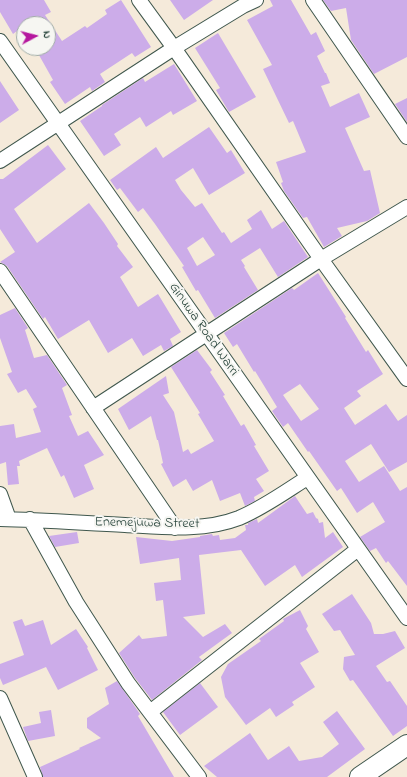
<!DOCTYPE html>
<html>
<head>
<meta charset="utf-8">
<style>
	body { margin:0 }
	#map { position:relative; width:407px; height:777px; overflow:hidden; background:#f5eada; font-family:"Indie Flower",sans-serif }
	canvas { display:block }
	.north { position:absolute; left:16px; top:16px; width:40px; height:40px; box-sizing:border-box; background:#f6f6f2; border:1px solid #a0aca6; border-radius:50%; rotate:83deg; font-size:11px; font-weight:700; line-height:16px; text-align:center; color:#1f3d34 }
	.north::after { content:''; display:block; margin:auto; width:14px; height:18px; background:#b5179e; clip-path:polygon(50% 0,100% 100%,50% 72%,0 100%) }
</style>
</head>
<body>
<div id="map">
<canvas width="407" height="777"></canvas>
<div class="north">N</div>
</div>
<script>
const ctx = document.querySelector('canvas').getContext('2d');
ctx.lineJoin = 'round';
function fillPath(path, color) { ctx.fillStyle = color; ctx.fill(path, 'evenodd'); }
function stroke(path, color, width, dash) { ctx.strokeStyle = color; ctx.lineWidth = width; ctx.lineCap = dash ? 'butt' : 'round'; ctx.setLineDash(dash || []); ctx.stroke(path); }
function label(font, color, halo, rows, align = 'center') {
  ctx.font = font + ' "Indie Flower",sans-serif'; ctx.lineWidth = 4; ctx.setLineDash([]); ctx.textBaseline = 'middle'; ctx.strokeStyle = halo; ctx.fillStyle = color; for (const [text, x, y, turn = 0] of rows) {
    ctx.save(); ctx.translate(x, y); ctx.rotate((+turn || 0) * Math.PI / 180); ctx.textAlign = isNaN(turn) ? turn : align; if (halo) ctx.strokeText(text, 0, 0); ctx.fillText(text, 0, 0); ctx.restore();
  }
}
fillPath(new Path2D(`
	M0 0H44L51 12 45 15 62 41 85 26 87 28 107 14 105 10 121 0 151 47 135 57 132 53 100 74 105 82 92 91 90 87 65 104 50 82 53 80 35 48H48V24H24V42L17 31 13 34 0 12Z
	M170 0H213L184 20Z
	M270 0H291L311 35 316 32 325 51 317 56 325 73H326L330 83 321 86 330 107 359 93 370 117 345 128 364 171 370 170 380 213 367 221 337 228 342 236 324 247 307 217 303 218 284 191 281 183 283 182 276 162 306 152 293 121 289 123 263 69 272 65 247 20 273 6Z
	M323 0H407V57L374 74 351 40 346 8 331 11Z
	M218 33 256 97 229 112 216 90 220 88 195 48Z
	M174 64 197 101 173 115 171 111 146 127 140 117 114 134 121 145 104 156 80 121 102 106V105L143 78 145 82Z
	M0 81 19 110 0 123Z
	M407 98V122L395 104Z
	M209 127 227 153 231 150 245 173 209 195 193 168 175 180 181 190 195 207 202 203 222 233 224 232 231 243 252 229 247 220 261 210 272 229 284 221 308 257 278 277 260 248 241 260 245 266 244 267 258 290 215 318 198 290 196 291 182 267 184 266 155 224 143 208 138 212 120 188 117 190 110 180 156 147 163 158ZM203 237 215 255 197 266 187 248Z
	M48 145 66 169 14 209 37 243 89 203 104 223 118 244 117 246 133 267 120 277 138 307 158 294 181 332 170 339 173 346 164 351 161 345 143 356 132 338 108 353 89 320 58 339 45 317 43 319 7 266 0 262 15 252 0 229V179H3Z
	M318 273 346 317 345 318 366 352 368 350 383 374 357 391 361 396 344 408 355 425 386 404 398 421 407 415V462L389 472 371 444 345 461 359 482 384 466 400 491 407 487V586L388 561 386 563 376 548 370 551 360 537 385 522 373 502 357 513 341 488 337 491 309 451 308 452 288 423 283 427 272 411 277 407 255 371 254 372 237 344 233 347 224 333 292 288 294 290ZM300 384 319 409 301 421 283 395Z
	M15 308 28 328 25 330 34 358 47 355 67 385 62 388 72 415 69 416 78 436 88 431 104 455 84 465 94 489 74 498 64 475 61 477 47 448 19 461 20 466H17L19 484 8 485 6 462 0 464V426L14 424 16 438 41 432 33 409 37 407 26 389 18 393 7 374 12 372 0 338V315Z
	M197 350 212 370 210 372 225 395 223 396 241 426 244 424 256 445 254 446 269 471 256 479 264 491 254 497 255 501 245 506 240 493 220 501 212 480 193 491 186 479 173 487 161 464 163 463 158 440H157L151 416 129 430 118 409 166 376 169 393 163 395 174 412 183 452 188 449 191 454 214 441 198 414 200 413 171 367Z
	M295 496 307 514 313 512 316 518 318 519 319 523 323 522 325 538 333 532 343 547 302 577 295 565 265 586 241 550 199 555 205 614 183 617 203 637 225 624 232 633 199 657 202 660 152 700 135 678 119 653 139 635 142 639 167 636 163 600 156 601 154 583 181 580 179 558 140 564 136 537 172 541 200 537V536L212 534 213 536 219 535 220 540 235 538 246 530 245 525H248V523L257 519 258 523Z
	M77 532 79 543 55 547 49 536Z
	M352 594 371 623 374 634H383L395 631 405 648 376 666 387 682 390 681 407 706V726L393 736 353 680 350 681 343 669 344 657 355 655 340 630 334 631 322 614Z
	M300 610 308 626 306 629 319 652 300 663 315 687 292 702 294 705 276 717 270 708 246 725 225 697 221 677 228 664 261 641 259 639 284 621 283 619Z
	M22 619 25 626 43 620 51 645 76 629 88 647 87 648 98 670 58 690 46 667 3 685 0 678V664L24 655 13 622Z
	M117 681 140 714 138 716 174 777H43L40 767 80 749 79 748 101 738 87 728V718L109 704 105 688Z
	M200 683 218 707 180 735 163 712Z
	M51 710 55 736 28 741 23 727 41 723 39 712Z
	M337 711 365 749 327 777H217L204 766 250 733 268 760 289 746 299 761 322 757 339 744 323 722Z`), '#ccace9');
const street = new Path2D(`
	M139 0 174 48 321 259 407 379
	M313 0 407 137
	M0 41 407 618
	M0 161 174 48 243 6 256 0
	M0 271 175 528
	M93 408 321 259 407 207
	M0 494 9 519
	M0 519C42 520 83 523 125 525 162 527 203 532 239 518 263 508 285 492 307 478
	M30 519 76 602 128 683 199 777
	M0 698 35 777
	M150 712 358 549`);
const secondary = new Path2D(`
	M360 777 407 745`);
stroke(street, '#3f574d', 16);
stroke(secondary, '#3f574d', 22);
stroke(street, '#fff', 14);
stroke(secondary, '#fff', 20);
label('14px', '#1f3d34', '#f6f6f2', [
	["Ginuwa Road Warri",203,330,55],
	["Enemejuwa Street",147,524,1]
]);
</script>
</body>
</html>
